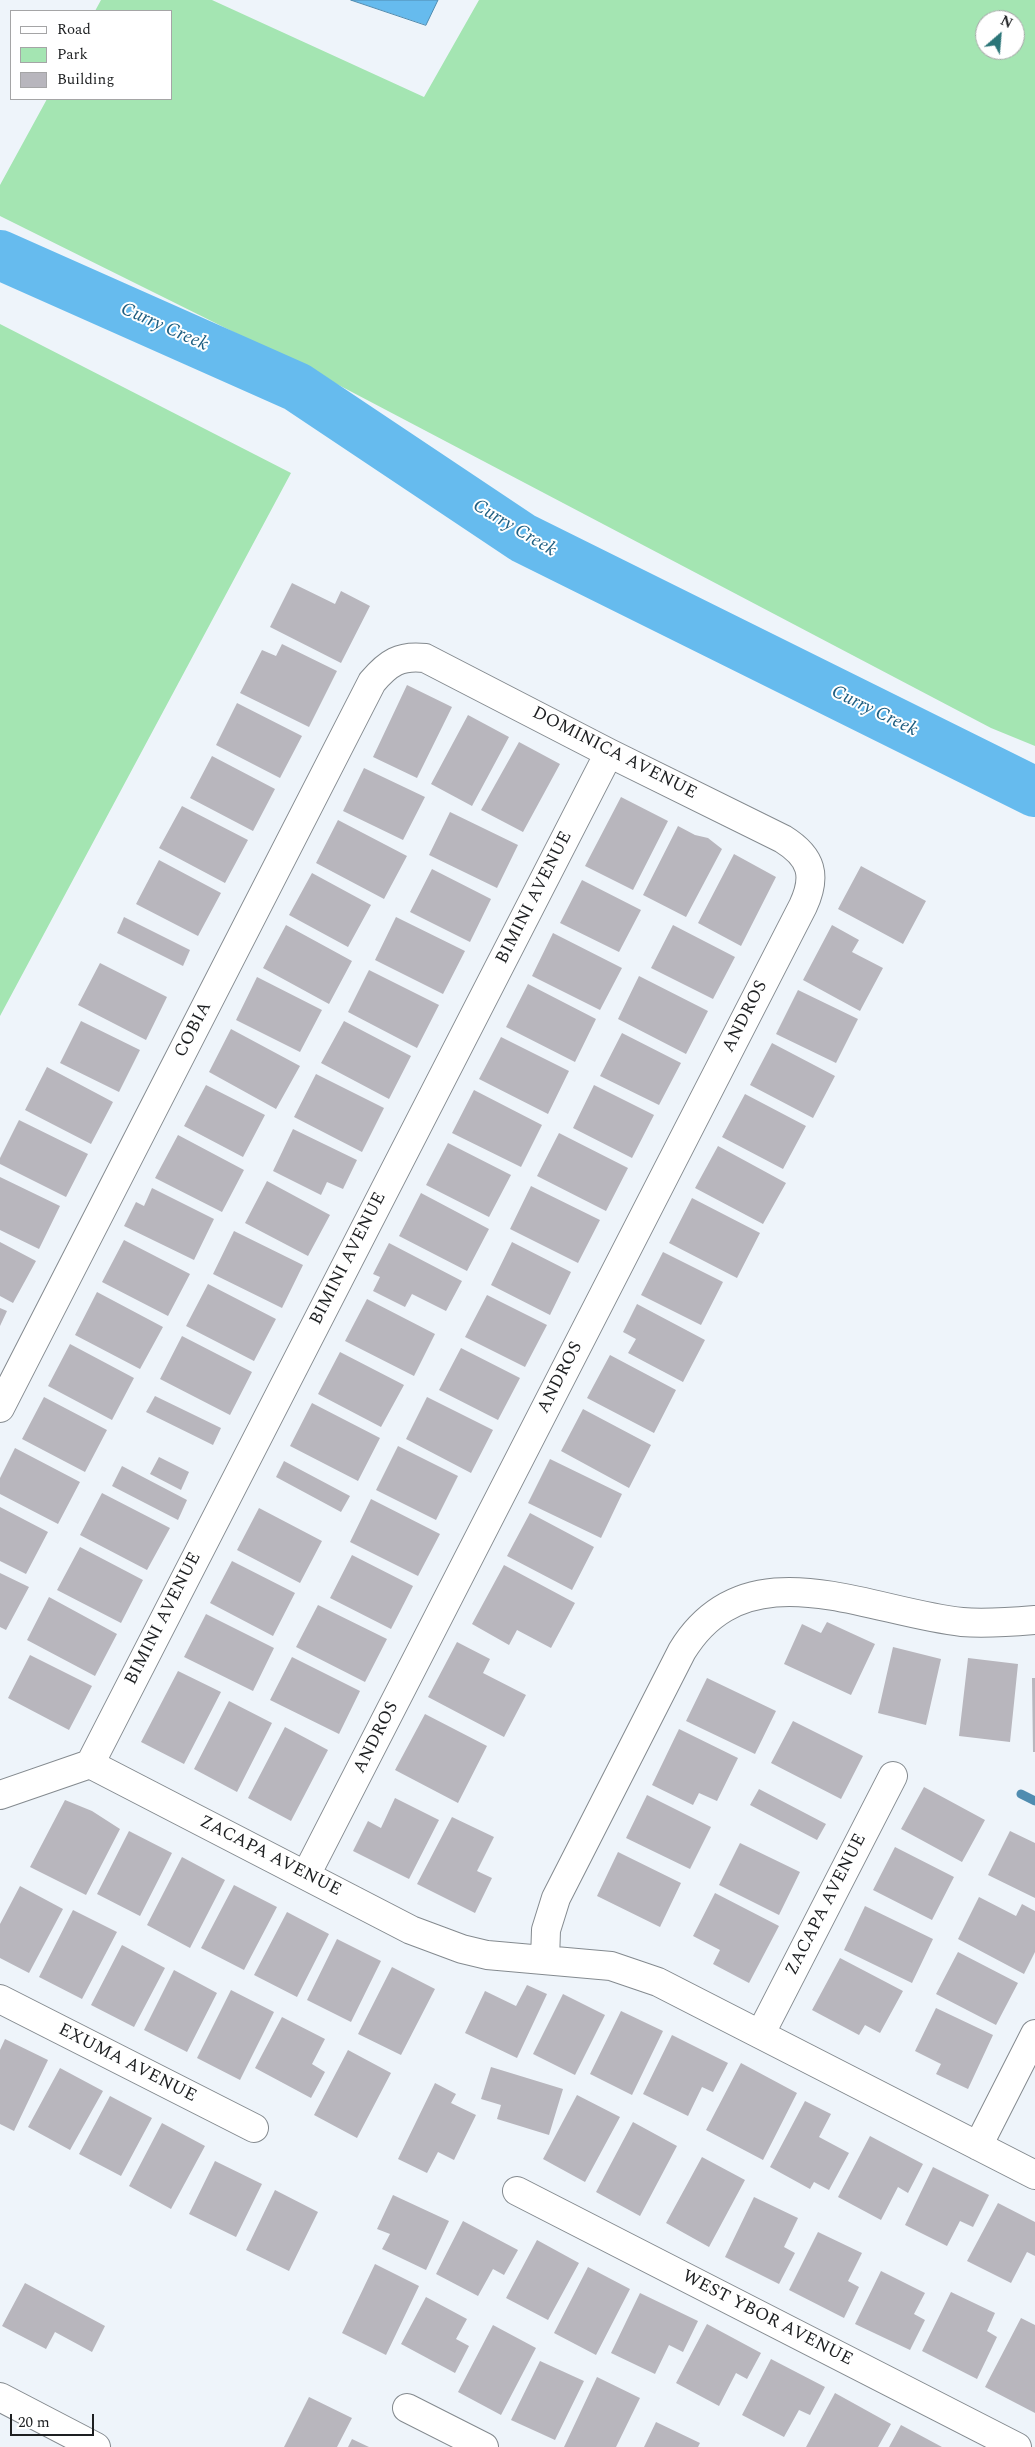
<!DOCTYPE html>
<html>
<head>
<meta charset="utf-8">
<style>
	body { margin:0 }
	#map { position:relative; width:1035px; height:2447px; overflow:hidden; background:#eef4fa; font-family:Spectral,serif }
	canvas { display:block }
	.legend { position:absolute; left:10px; top:10px; width:162px; height:90px; box-sizing:border-box; background:#fff; border:1px solid #a5a5a6; margin:0; padding:6px 9px; list-style:none; font-size:15px; color:#1d1f21 }
	.legend li { display:flex; align-items:center; gap:10px; height:25px }
	.legend b { width:25px; border:1px solid #a5a5a6 }
	.north { position:absolute; left:975px; top:10px; width:50px; height:50px; box-sizing:border-box; background:#fff; border:1px solid #a5a5a6; border-radius:50%; rotate:27deg; font-size:14px; font-weight:700; line-height:20px; text-align:center; color:#1d1f21 }
	.north::after { content:''; display:block; margin:auto; width:18px; height:22px; background:#2b7578; clip-path:polygon(50% 0,100% 100%,50% 72%,0 100%) }
	.scale { position:absolute; left:10px; top:2414px; width:84px; height:22px; box-sizing:border-box; border:2px solid #1d1f21; border-top:0; padding-left:6px; font-size:15px; line-height:18px; white-space:nowrap; color:#1d1f21; -webkit-text-stroke:4px #fff; paint-order:stroke }
</style>
</head>
<body>
<div id="map">
<canvas width="1035" height="2447"></canvas>
<ul class="legend">
<li><b style="height:6px;background:#fff"></b>Road</li>
<li><b style="height:14px;background:#a4e5b2"></b>Park</li>
<li><b style="height:14px;background:#b8b6bd"></b>Building</li>
</ul>
<div class="north">N</div>
<div class="scale">20 m</div>
</div>
<script>
const ctx = document.querySelector('canvas').getContext('2d');
ctx.lineJoin = 'round';
function fillPath(path, color) { ctx.fillStyle = color; ctx.fill(path, 'evenodd'); }
function stroke(path, color, width, dash) { ctx.strokeStyle = color; ctx.lineWidth = width; ctx.lineCap = dash ? 'butt' : 'round'; ctx.setLineDash(dash || []); ctx.stroke(path); }
function label(font, color, halo, rows, align = 'center') {
  ctx.font = font + ' Spectral,serif'; ctx.lineWidth = 4; ctx.setLineDash([]); ctx.textBaseline = 'middle'; ctx.strokeStyle = halo; ctx.fillStyle = color; for (const [text, x, y, turn = 0] of rows) {
    ctx.save(); ctx.translate(x, y); ctx.rotate((+turn || 0) * Math.PI / 180); ctx.textAlign = isNaN(turn) ? turn : align; if (halo) ctx.strokeText(text, 0, 0); ctx.fillText(text, 0, 0); ctx.restore();
  }
}
fillPath(new Path2D(`
	M101 0H212L424 97 479 0H1035V746L991 728 310 370 0 216V185L47 99H171V11H95ZM985 20H1015V50H985Z
	M0 324 291 473 0 1016Z`), '#a4e5b2');
const water = new Path2D(`
	M351 0H438L426 25Z`);
fillPath(water, '#6be');
stroke(water, '#508cb0', 1);
stroke(new Path2D(`
	M1021 1794 1035 1801`), '#508cb0', 9);
stroke(new Path2D(`
	M0 255 297 387 523 538 1035 792`), '#6be', 50);
fillPath(new Path2D(`
	M292 583 335 604 341 591 370 606 341 663 270 627Z
	M282 644 337 671 309 727 240 693 262 650 276 656Z
	M407 685 452 707 417 778 373 757Z
	M237 703 302 736 280 778 216 745Z
	M468 715 509 737 472 806 431 784Z
	M519 742 560 764 523 832 481 810Z
	M212 756 275 789 253 831 190 798Z
	M364 768 425 797 403 840 343 811Z
	M621 797 668 821 633 890 585 866Z
	M182 806 248 840 225 883 159 848Z
	M450 812 518 845 497 888 429 855Z
	M338 820 407 856 384 899 316 863Z
	M678 826 695 835 708 838 722 849 686 917 643 895Z
	M734 854 776 877 741 946 698 923Z
	M159 860 221 893 198 936 136 904Z
	M861 866 926 901 903 944 838 909Z
	M432 869 491 899 470 942 410 912Z
	M312 873 371 905 348 947 289 915Z
	M582 880 641 910 619 952 560 923Z
	M124 917 190 950 183 966 117 933Z
	M396 917 465 951 443 994 375 960Z
	M286 925 352 961 329 1004 263 968Z
	M673 925 735 957 713 999 651 968Z
	M832 925 859 940 852 952 883 968 860 1011 803 980Z
	M553 933 622 968 600 1010 532 976Z
	M100 963 167 997 146 1040 78 1005Z
	M369 970 439 1005 417 1048 348 1012Z
	M639 976 708 1011 686 1054 618 1019Z
	M257 977 322 1010 300 1052 236 1020Z
	M528 984 596 1019 575 1062 506 1027Z
	M798 990 858 1019 836 1063 776 1034Z
	M81 1021 140 1050 119 1092 60 1063Z
	M344 1021 411 1056 389 1099 321 1063Z
	M231 1029 300 1066 276 1109 209 1072Z
	M622 1033 681 1063 659 1105 600 1076Z
	M501 1037 569 1071 548 1114 479 1079Z
	M772 1043 835 1076 813 1118 750 1085Z
	M47 1067 113 1102 91 1144 25 1110Z
	M316 1074 384 1108 362 1152 294 1117Z
	M206 1085 265 1115 243 1157 184 1126Z
	M594 1085 654 1115 632 1158 573 1128Z
	M474 1090 542 1125 521 1167 452 1133Z
	M745 1094 806 1126 783 1169 722 1137Z
	M19 1120 88 1154 66 1197 0 1164V1158Z
	M293 1129 357 1160 343 1189 327 1182 321 1195 273 1171Z
	M559 1133 628 1168 606 1211 537 1176Z
	M178 1135 244 1170 222 1212 155 1178Z
	M448 1143 511 1175 489 1217 426 1185Z
	M718 1146 786 1183 763 1224 695 1188Z
	M0 1177 60 1206 39 1249 0 1230Z
	M267 1181 330 1215 308 1256 245 1223Z
	M531 1186 600 1220 578 1263 510 1229Z
	M152 1188 214 1219 194 1260 124 1226 136 1202 144 1206Z
	M421 1193 489 1229 467 1271 399 1236Z
	M692 1198 760 1233 737 1278 669 1243Z
	M234 1231 303 1265 282 1308 213 1274Z
	M124 1240 190 1274 168 1316 102 1282Z
	M0 1242 36 1261 13 1303 0 1296Z
	M512 1242 571 1272 550 1315 491 1285Z
	M389 1243 462 1281 446 1311 412 1294 405 1307 373 1291 380 1277 373 1274Z
	M663 1252 723 1282 701 1325 641 1295Z
	M208 1284 276 1319 254 1361 186 1326Z
	M97 1292 163 1327 140 1369 75 1335Z
	M487 1295 547 1325 525 1367 465 1337Z
	M367 1299 435 1334 414 1376 345 1341Z
	M637 1304 705 1340 683 1382 628 1353 636 1339 623 1332Z
	M0 1308 7 1311 0 1326Z
	M182 1336 252 1372 230 1415 160 1379Z
	M70 1344 134 1378 112 1420 48 1386Z
	M461 1348 520 1378 498 1420 439 1390Z
	M340 1352 404 1385 381 1427 318 1394Z
	M610 1355 676 1390 654 1433 587 1398Z
	M155 1396 221 1428 213 1445 146 1412Z
	M44 1397 107 1430 85 1472 22 1439Z
	M427 1397 493 1430 471 1473 406 1439Z
	M312 1403 380 1438 358 1481 290 1446Z
	M583 1409 651 1445 629 1488 561 1451Z
	M398 1446 458 1476 436 1520 376 1490Z
	M15 1448 80 1482 58 1524 0 1494V1478Z
	M159 1457 189 1472 181 1490 150 1474Z
	M550 1459 622 1494 601 1538 528 1503Z
	M284 1461 350 1496 341 1512 276 1477Z
	M122 1466 187 1500 178 1520 112 1486Z
	M102 1493 170 1528 147 1570 80 1535Z
	M371 1499 440 1534 418 1576 350 1542Z
	M0 1507 48 1532 26 1574 0 1561Z
	M259 1508 322 1541 300 1583 237 1550Z
	M530 1513 594 1547 572 1590 507 1556Z
	M80 1547 143 1580 121 1623 57 1590Z
	M352 1555 413 1586 391 1629 330 1598Z
	M232 1561 295 1593 273 1636 210 1603Z
	M504 1565 575 1603 551 1648 517 1630 509 1645 472 1624Z
	M0 1573 29 1587 6 1630 0 1627Z
	M49 1597 117 1634 95 1676 27 1640Z
	M318 1605 387 1639 365 1682 296 1647Z
	M206 1614 274 1648 253 1691 184 1657Z
	M827 1622 875 1644 851 1695 784 1664 802 1624 821 1633Z
	M457 1642 490 1659 483 1673 526 1695 504 1737 428 1697Z
	M893 1647 941 1659 926 1725 878 1713Z
	M30 1655 92 1686 69 1730 8 1698Z
	M292 1657 360 1691 339 1734 270 1700Z
	M968 1658 1018 1664 1010 1742 959 1736Z
	M178 1671 221 1692 184 1764 141 1742Z
	M707 1678 776 1711 755 1754 686 1721Z
	M1032 1678H1035V1752H1033Z
	M229 1701 272 1723 237 1792 194 1769Z
	M425 1714 487 1746 458 1803 395 1770Z
	M793 1721 863 1756 841 1799 771 1763Z
	M285 1727 328 1750 291 1821 248 1798Z
	M679 1729 738 1758 717 1801 699 1793 693 1805 652 1785Z
	M924 1787 985 1820 962 1862 901 1829Z
	M759 1789 826 1824 817 1840 750 1805Z
	M647 1795 711 1827 690 1869 626 1838Z
	M395 1798 439 1820 409 1879 353 1851 368 1821 381 1828Z
	M65 1800 92 1811 120 1829 86 1895 30 1867Z
	M452 1817 494 1837 477 1871 492 1878 475 1913 417 1884Z
	M129 1831 172 1853 140 1916 97 1894Z
	M1010 1831 1035 1843V1898L988 1875Z
	M740 1843 800 1872 779 1915 719 1885Z
	M895 1847 954 1877 932 1920 873 1890Z
	M618 1852 681 1883 660 1927 597 1896Z
	M182 1857 225 1880 190 1948 147 1925Z
	M234 1885 277 1907 244 1970 201 1948Z
	M20 1886 63 1909 29 1973 0 1958V1924Z
	M715 1893 779 1926 749 1983 713 1964 720 1950 693 1936Z
	M979 1897 1016 1916 1022 1904 1035 1911V1952L1024 1974 958 1939Z
	M865 1906 933 1939 912 1983 844 1950Z
	M73 1910 117 1932 82 1999 39 1977Z
	M287 1912 329 1934 297 1997 254 1975Z
	M337 1939 381 1961 351 2022 307 2000Z
	M122 1945 165 1968 134 2027 91 2005Z
	M958 1952 1018 1983 996 2025 936 1994Z
	M840 1958 903 1991 880 2033 865 2025 859 2035 812 2010Z
	M392 1967 435 1989 401 2055 358 2034Z
	M174 1970 217 1993 187 2052 144 2030Z
	M527 1985 547 1994 517 2058 465 2033 485 1991 516 2006Z
	M231 1990 274 2012 240 2080 197 2058Z
	M563 1994 605 2015 575 2075 533 2054Z
	M936 2008 993 2035 968 2089 936 2074 941 2064 915 2051Z
	M621 2011 663 2031 632 2095 590 2074Z
	M282 2017 325 2039 312 2064 325 2072 311 2098 255 2068Z
	M672 2035 728 2063 713 2092 702 2087 688 2116 643 2094Z
	M5 2039 48 2060 14 2131 0 2124V2050Z
	M348 2050 391 2073 357 2138 314 2115Z
	M741 2063 797 2093 763 2160 706 2130Z
	M491 2067 563 2089 549 2135 497 2119 501 2105 481 2099Z
	M60 2068 103 2091 70 2150 28 2127Z
	M435 2083 456 2094 451 2103 476 2115 454 2160 438 2152 427 2173 398 2159Z
	M577 2095 620 2117 585 2182 543 2159Z
	M110 2096 152 2118 121 2176 79 2154Z
	M805 2101 831 2114 819 2137 849 2153 829 2190 814 2182 810 2189 770 2167Z
	M633 2122 677 2146 640 2216 596 2192Z
	M162 2123 205 2146 171 2209 129 2186Z
	M870 2136 923 2164 908 2193 898 2187 881 2220 838 2197Z
	M702 2157 745 2180 709 2247 666 2223Z
	M215 2161 262 2184 236 2237 189 2214Z
	M933 2167 989 2195 973 2227 960 2221 947 2246 905 2225Z
	M275 2190 318 2212 289 2271 246 2250Z
	M393 2195 449 2221 426 2270 382 2249 390 2234 377 2229Z
	M754 2197 798 2218 784 2247 795 2253 779 2284 725 2257Z
	M998 2203 1035 2222V2256L1027 2252 1011 2283 967 2261Z
	M463 2221 518 2250 504 2275 493 2269 478 2296 436 2274Z
	M818 2232 862 2253 848 2281 859 2287 844 2318 789 2290Z
	M537 2240 579 2263 548 2320 506 2298Z
	M375 2264 419 2286 386 2355 342 2333Z
	M588 2267 630 2289 596 2355 554 2333Z
	M881 2271 925 2293 914 2314 925 2320 910 2350 855 2324Z
	M25 2283 105 2326 92 2352 55 2332 46 2349 2 2326Z
	M951 2292 995 2313 987 2331 997 2337 977 2379 922 2351Z
	M640 2293 698 2321 683 2352 669 2345 655 2374 611 2353Z
	M426 2297 467 2319 456 2339 469 2346 455 2373 401 2344Z
	M1021 2318 1035 2325V2413L985 2387Z
	M707 2324 761 2353 747 2379 736 2373 719 2406 676 2383Z
	M493 2325 536 2348 501 2415 458 2392Z
	M771 2359 825 2387 810 2415 799 2410 784 2437 742 2415Z
	M540 2361 584 2381 555 2440 511 2420Z
	M597 2377 640 2398 616 2447H564Z
	M835 2393 891 2424 878 2447H806Z
	M309 2397 352 2418 337 2447H284Z
	M656 2422 700 2443 698 2447H644Z
	M901 2425 942 2447H889Z
	M352 2439 369 2447H348Z`), '#b8b6bd');
const minor = new Path2D(`
	M0 1408 372 682C388 663 400 655 425 658L609 753 783 839C812 857 817 876 803 906L306 1875
	M90 1764 609 753
	M0 1795 90 1764 411 1930 462 1949 487 1955 611 1966 658 1982 1035 2175
	M545 1960 546 1930 556 1898 682 1651C747 1545 867 1612 962 1622 986 1624 1011 1622 1035 1620
	M0 1999 254 2128
	M761 2033 893 1776
	M978 2146 1035 2034
	M517 2191 1017 2447
	M0 2397 96 2447
	M407 2408 484 2447`);
stroke(minor, '#848a8f', 30);
stroke(minor, '#fff', 28);
label('18px', '#1d1f21', '#fff', [
	["DOMINICA AVENUE",614,754,27],
	["BIMINI AVENUE",535,898,-63],
	["ANDROS",746,1017,-63],
	["COBIA",194,1030,-63],
	["BIMINI AVENUE",349,1259,-63],
	["ANDROS",561,1378,-63],
	["BIMINI AVENUE",164,1619,-63],
	["ANDROS",377,1738,-63],
	["ZACAPA AVENUE",270,1857,27],
	["ZACAPA AVENUE",827,1905,-63],
	["EXUMA AVENUE",127,2064,27],
	["WEST YBOR AVENUE",767,2319,27]
]);
label('italic 19px', '#1e5e81', '#fff', [
	["Curry Creek",164,328,24],
	["Curry Creek",514,529,31],
	["Curry Creek",874,712,26]
]);
</script>
</body>
</html>
